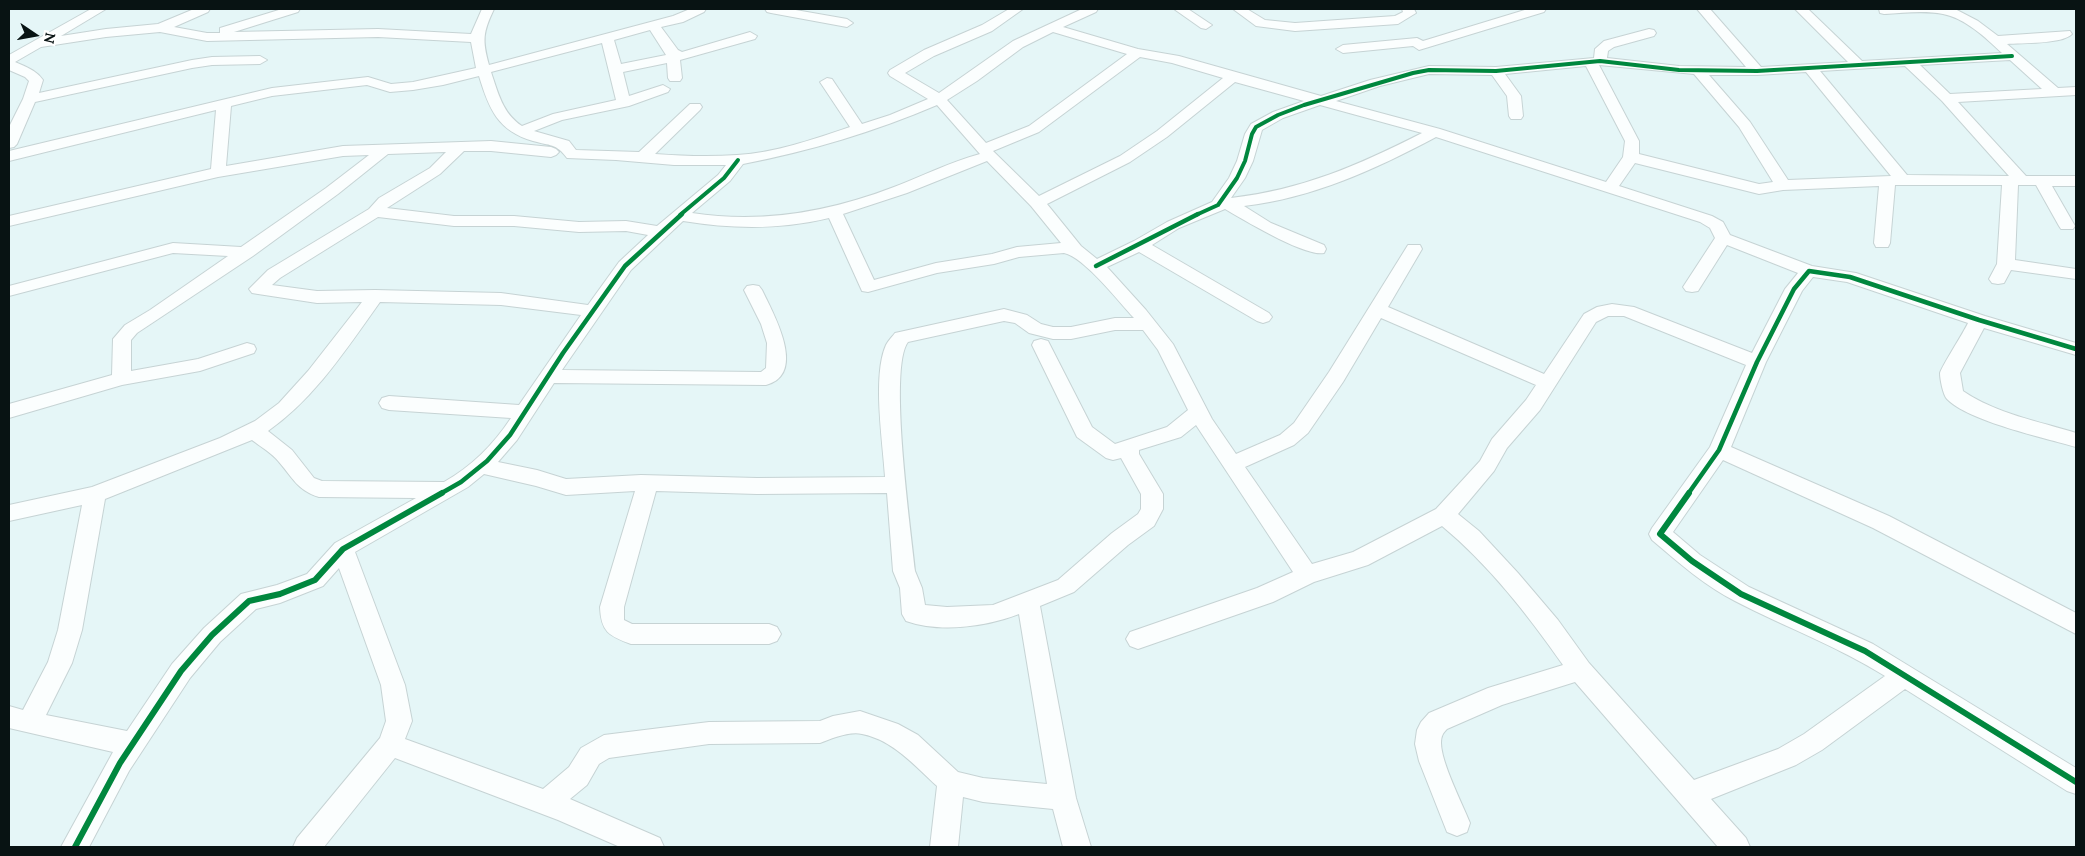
<!DOCTYPE html>
<html>
<head>
<meta charset="utf-8">
<style>
	body { margin:0 }
	#map { position:relative; width:2085px; height:856px; overflow:hidden; background:#e5f6f7; font-family:Lora,serif }
	canvas { display:block }
	.frame { position:absolute; inset:0; border:10px solid #081313; pointer-events:none }
	.north { position:absolute; left:10px; top:10px; width:50px; height:50px; -webkit-text-stroke:4px #fff; paint-order:stroke; rotate:102deg; font-size:14px; font-weight:700; line-height:20px; text-align:center; color:#081313 }
	.north::after { content:''; display:block; margin:auto; width:18px; height:22px; background:#081313; clip-path:polygon(50% 0,100% 100%,50% 72%,0 100%) }
</style>
</head>
<body>
<div id="map">
<canvas width="2085" height="856"></canvas>
<div class="frame"></div>
<div class="north">N</div>
</div>
<script>
const ctx = document.querySelector('canvas').getContext('2d');
ctx.lineJoin = 'round';
function stroke(path, color, width, dash) { ctx.strokeStyle = color; ctx.lineWidth = width; ctx.lineCap = dash ? 'butt' : 'round'; ctx.setLineDash(dash || []); ctx.stroke(path); }
function fillPath(path, color) { ctx.fillStyle = color; ctx.fill(path, 'evenodd'); }
const minor = new Path2D(`
	M91 9H106L61 36 106 29 158 24 194 9H210L208 12 174 27 207 33H220V28L282 9H300L298 12 234 32 378 29 471 34 482 9H494C483 32 482 40 489 65L673 16 690 9H706L704 12 683 22 661 27 678 50 682 52 750 32 757 36 755 39 680 60 682 78 680 81H670L668 78 667 63 623 72 629 96 663 85 670 89 668 92 629 106 562 120 534 131 569 141 576 150 639 152 690 104H700L702 107 700 110 655 154C682 156 710 157 737 155 775 153 814 139 850 127L820 82 827 78 832 79 862 124 890 115 928 99 890 76 888 73 890 70 924 50 982 25 1009 9H1023L992 31 934 56 905 73 939 93 1013 41 1082 9H1098L1096 12 1063 27 1138 49 1179 56 1321 96 1370 80 1429 66 1496 67 1594 58 1595 49 1604 41 1649 29 1654 30 1656 33 1654 36 1614 47 1608 51 1607 58 1679 66 1746 67 1697 9H1710L1761 67 1848 62 1795 9H1808L1862 61 2002 53C1986 38 1965 18 1943 14 1924 10 1903 13 1884 14L1880 13 1879 9H1955L1978 21 1998 36 2070 31 2072 34C2063 44 2021 43 2007 44L2058 88 2076 87V95L1958 102 2026 176H2076V186H2052L2075 226 2073 229H2061L2059 226 2036 185H2018L2015 260 2076 269V279L2011 270 2004 283 1998 284 1992 283 1989 279 1997 264 2002 185H1895L1890 243 1888 247H1876L1874 243 1879 186 1783 190 1759 194 1635 163 1619 186 1712 216 1723 222 1730 235 1812 266 1856 273 1985 316 2076 343V355L1984 328 1960 373 1963 391C1997 414 2038 421 2076 433V447C2045 438 1968 421 1947 399 1943 395 1940 379 1940 373 1942 366 1964 332 1968 323L1847 282 1813 277 1802 291 1766 362 1731 447 1889 516 2076 613V634L1873 528 1723 460 1673 532 1700 555 1749 587 1873 644 2076 768V794L2067 791 2035 771 1905 689 1822 750 1796 765 1711 799 1746 838 1750 847H1718L1575 682 1502 705 1447 729C1443 733 1441 736 1441 743 1441 762 1462 803 1470 823L1467 832 1457 836 1447 832 1419 761 1415 744 1417 730 1421 722 1429 713 1488 688 1563 665C1528 615 1489 565 1442 526L1368 565 1314 582 1273 602 1138 649 1130 646 1126 639 1130 632 1257 588 1293 572 1196 425 1181 437 1139 450V454L1163 494V509L1154 526 1128 545 1074 592 1040 606 1076 798 1091 847H1063L1053 809 983 802 963 797 958 847H930L937 786C915 766 893 740 862 734 849 731 831 739 820 743L709 744 609 758 599 764 587 785 570 799 660 838 664 847H620L558 820 395 758 324 847H293L297 838 380 738 386 721 381 685 339 568 323 586 280 603 256 609 220 642 190 678 129 771 89 847H61L113 752 9 728V706L23 710 48 662 58 630 82 505 9 521V505L92 487 220 438 255 421 279 403 308 371 362 302 317 303 258 294 252 293 249 289 268 270 369 209 379 198 430 168 446 152 388 154 338 194 253 256 137 333 131 340V371L198 359 247 343 254 345 256 349 254 353 200 371 122 385 9 418V404L112 375 113 339 125 325 150 310 228 256 173 253 9 296V286L173 243 241 247 326 188 369 155 343 156 218 177 9 226V216L211 169 216 110 9 161V151L272 88 368 77 391 84 413 82 476 68 471 42 378 37 207 41 160 32 106 37 41 47 15 62C26 67 36 70 43 80L39 93 192 60 212 57 260 56 267 60 260 64 212 65 192 68 35 102 17 144 14 147 9 148V127L23 99 29 81 25 77 9 70V55ZM650 30 666 55 621 64 614 40ZM1053 32 1127 54 1029 126 986 143 947 100 977 81 1023 47ZM602 43 616 100 553 114 522 126C503 114 498 93 491 72ZM1140 57 1172 63 1223 78 1157 131 1120 156 1039 196 993 151 1039 132ZM2010 60 2042 89 1950 94 1920 65ZM1599 65 1694 74 1739 127 1773 182 1759 184 1639 154V141ZM1586 66 1625 141 1623 157 1606 182 1440 129 1336 101 1380 86 1429 74 1492 75 1507 96 1509 116 1511 119H1521L1523 116 1521 96 1505 74ZM1905 66 1942 101 2009 176 1907 175 1820 71ZM1806 72 1891 176 1788 180 1750 122 1709 75H1757ZM479 76C489 109 498 131 533 141 550 146 556 143 567 158L616 160 674 165H726L718 175 657 226 626 221 579 222 514 216H454L387 208 440 174 464 151H491L551 157 556 155 559 152 556 149 551 147 491 141 343 146 226 166 231 106 272 96 367 85 390 92 413 90 443 85ZM1235 82 1304 101 1273 112 1251 124 1245 134 1237 161 1229 178 1212 202 1167 222 1134 241 1097 259 1081 246 1047 204 1130 162 1167 137ZM937 105 980 154C950 162 923 176 894 187 829 212 762 224 692 213L730 181 743 164C810 151 874 132 937 105ZM1320 105 1422 133C1359 165 1302 190 1231 198L1245 178 1253 161 1262 130 1283 118ZM1436 137 1700 222 1710 228 1715 238 1683 287 1686 291 1692 292 1698 291 1727 245 1798 273 1785 289 1752 353 1634 307 1612 304 1597 307 1584 314 1544 374 1388 307 1422 249 1420 245H1408L1329 372 1294 423 1280 435 1236 454 1212 419 1173 344 1146 310 1107 267 1139 252 1257 321 1263 323 1269 321 1272 317 1269 313 1152 245 1179 228 1225 209C1244 220 1305 257 1324 253L1326 249 1324 245 1271 223 1244 206C1313 198 1376 169 1436 137ZM987 161 1031 206 1061 243 1017 247 992 254 936 263 874 280 843 214 907 193ZM378 217 454 226H514L579 232 626 231 648 235 619 262 588 305 501 293 375 290 317 291 272 285 280 278ZM829 218 862 291 868 292 937 273 994 264 1019 257 1064 253C1084 257 1119 302 1134 318H1115L1071 327H1053L1041 324 1027 315 1004 309 895 333C892 337 888 341 886 345 872 376 883 443 885 477L757 478 641 475 566 479 537 470 498 462 517 440 554 383 766 385C808 374 773 313 762 290L759 286 753 285 747 286 744 290 761 324 767 343 766 368 761 372 562 370 631 270 683 221C732 229 780 230 829 218ZM380 302 501 305 581 315 519 405 389 396 382 398 379 403 382 408 389 410 511 418C494 444 471 467 444 482L322 481 314 478 292 450 268 431C315 398 347 348 380 302ZM1608 316H1624L1746 365 1710 447 1652 528 1649 534 1652 540C1678 562 1705 586 1735 601 1785 627 1837 646 1885 676L1804 734 1778 749 1694 780 1589 663 1558 620 1518 573 1479 531 1458 514 1494 471 1507 448 1540 410 1596 322ZM1381 318 1536 385 1526 400 1492 439 1480 461 1436 509 1353 552 1312 564 1245 467 1294 445 1308 433 1343 382ZM1004 321 1015 323 1029 333 1053 339H1071L1115 330H1143L1158 350 1188 410 1167 427 1115 444 1092 427 1048 341 1041 339 1034 341 1032 345 1077 437 1106 458 1113 460 1121 458 1141 494V509L1138 514 1112 533 1058 580 993 605 947 607 925 605 922 588 915 571C911 530 888 368 908 342ZM252 440C261 447 272 453 279 462 293 478 297 490 319 497L416 498 335 543 307 574 277 585 241 594 204 628 172 664 127 731 46 715 72 663 82 630 105 499ZM484 474 536 486 566 495 635 491 600 607C601 632 609 636 631 644H769L777 641 781 634 777 627 769 624H632L624 620V607L656 491 757 494 887 493 893 571 900 588 902 614 906 621C940 633 985 627 1019 614L1047 784 983 778 958 772 918 735 898 724 860 711 833 716 820 721 709 722 604 735 581 748 569 767 543 789 405 739 412 721 405 685 355 552 468 487Z
	M765 9H790L847 19 853 23 847 27 771 13 767 12Z
	M1174 9H1188L1212 25 1206 29 1201 28Z
	M1233 9H1247L1265 20 1295 23 1395 16 1403 12 1402 9H1414L1416 13 1398 24 1295 31 1256 26Z
	M1528 9H1546L1544 12 1419 50 1413 46 1343 53 1336 49 1343 45 1417 38 1423 41Z`);
stroke(minor, '#c6d3d4', 2);
fillPath(minor, '#fbfefe');
stroke(new Path2D(`
	M680 215 724 178 738 160
	M1196 215 1218 205 1237 178 1245 161 1252 134 1256 127 1278 115 1304 105 1413 73 1429 70 1496 71 1600 61 1679 70 1757 71 2012 56`), '#00873e', 4);
stroke(new Path2D(`
	M1096 266 1198 214
	M440 494 461 482 487 461 510 435 563 353 625 266 682 214
	M1688 494 1719 450 1757 362 1794 289 1809 271 1850 277 1979 320 2076 349`), '#00873e', 4.5);
stroke(new Path2D(`
	M1689 493 1660 534 1692 561 1741 594 1865 651 2076 782
	M75 847 120 763 181 671 212 635 249 601 280 594 315 580 343 549 442 493`), '#00873e', 6);
</script>
</body>
</html>
